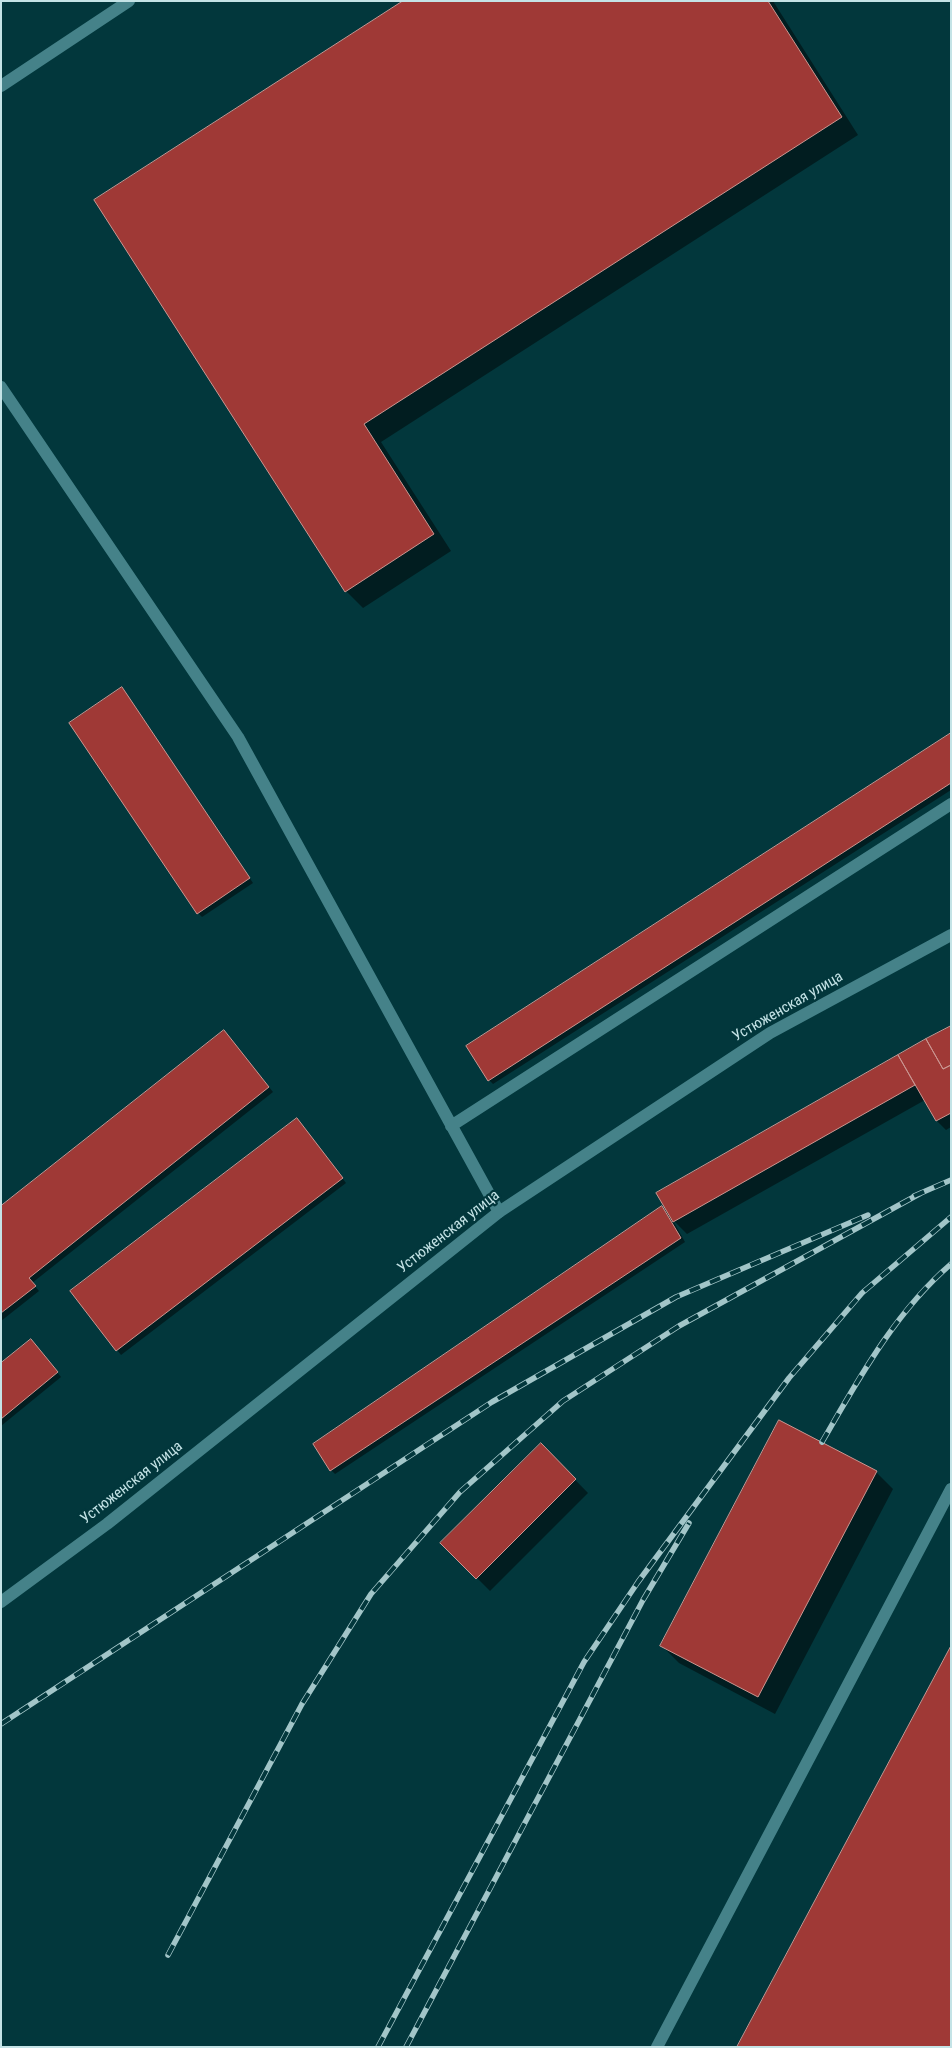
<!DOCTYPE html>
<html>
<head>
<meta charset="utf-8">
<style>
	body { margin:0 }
	#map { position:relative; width:952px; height:2048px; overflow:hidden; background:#02373c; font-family:"Roboto Condensed",sans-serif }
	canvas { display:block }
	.frame { position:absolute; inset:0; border:2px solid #c4e3e6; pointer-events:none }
</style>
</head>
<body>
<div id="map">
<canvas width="952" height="2048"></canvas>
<div class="frame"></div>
</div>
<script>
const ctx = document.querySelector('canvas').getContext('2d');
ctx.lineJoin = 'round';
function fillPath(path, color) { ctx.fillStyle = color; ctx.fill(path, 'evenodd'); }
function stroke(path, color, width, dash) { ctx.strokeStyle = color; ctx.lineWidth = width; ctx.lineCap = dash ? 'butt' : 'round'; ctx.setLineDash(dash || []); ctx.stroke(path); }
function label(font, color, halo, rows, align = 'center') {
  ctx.font = font + ' "Roboto Condensed",sans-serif'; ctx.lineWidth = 4.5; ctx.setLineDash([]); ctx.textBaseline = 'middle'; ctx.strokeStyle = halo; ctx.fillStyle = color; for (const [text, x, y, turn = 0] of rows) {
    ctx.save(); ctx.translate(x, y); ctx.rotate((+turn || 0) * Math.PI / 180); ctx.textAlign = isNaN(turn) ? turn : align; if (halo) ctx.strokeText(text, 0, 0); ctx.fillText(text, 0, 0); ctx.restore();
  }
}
fillPath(new Path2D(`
	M405 1H773L858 135 381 442 451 551 363 608 346 591Z
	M122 689 253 883 202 917 198 913Z
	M951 735V790L493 1084 489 1080Z
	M951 1027V1127L946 1130 937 1121 925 1100 687 1234 672 1219 685 1242 335 1474 331 1470 662 1207 668 1213 658 1193Z
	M228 1036 273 1092 32 1283 39 1291 1 1321V1207Z
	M301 1124 346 1183 121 1355 72 1292Z
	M35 1345 61 1377 1 1426V1365Z
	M541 1445 588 1493 490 1591 442 1543Z
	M876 1472 893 1489 775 1714 679 1663 662 1646Z`), '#0007');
const building = new Path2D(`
	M403 1H768L842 117 364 424 434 534 345 592 94 200Z
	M122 687 250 878 197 914 69 723Z
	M951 733V783L488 1081 466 1046Z
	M951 1026V1065L943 1069 926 1039Z
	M224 1030 269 1087 29 1278 36 1286 1 1313V1206Z
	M926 1039 943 1069 951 1065V1113L936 1121 898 1055Z
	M898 1055 915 1085 673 1222 656 1193Z
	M297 1118 343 1178 116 1351 70 1291Z
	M662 1206 681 1238 330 1471 313 1444Z
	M31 1339 58 1372 1 1419V1363Z
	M779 1420 877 1471 758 1697 660 1646Z
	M541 1443 576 1479 476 1579 440 1543Z
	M951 1646V2047H737Z`);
fillPath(building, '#9f3936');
stroke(building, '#cb9691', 1);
stroke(new Path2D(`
	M1 86 129 1
	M1 387 238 737 499 1212
	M451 1126 951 804
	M657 2047 951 1489`), '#458289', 12);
stroke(new Path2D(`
	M1 1602 107 1524 499 1212 770 1033 951 935`), '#458289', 12);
const rail = new Path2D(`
	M914 1196 951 1180
	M822 1442C858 1380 895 1312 951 1264
	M1 1724 492 1402 676 1297 868 1215
	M168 1955 302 1704 371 1594 460 1492 563 1401 679 1326 921 1193
	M378 2047 584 1662 638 1582 789 1378 862 1293 951 1217
	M406 2047 643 1600 689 1523`);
stroke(rail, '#a2c5c8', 5.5);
stroke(rail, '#02373c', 4, [11]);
label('15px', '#c4e3e6', '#02373c', [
	["Устюженская улица",788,1007,-30],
	["Устюженская улица",449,1232,-38],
	["Устюженская улица",132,1483,-38]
]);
</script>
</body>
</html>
